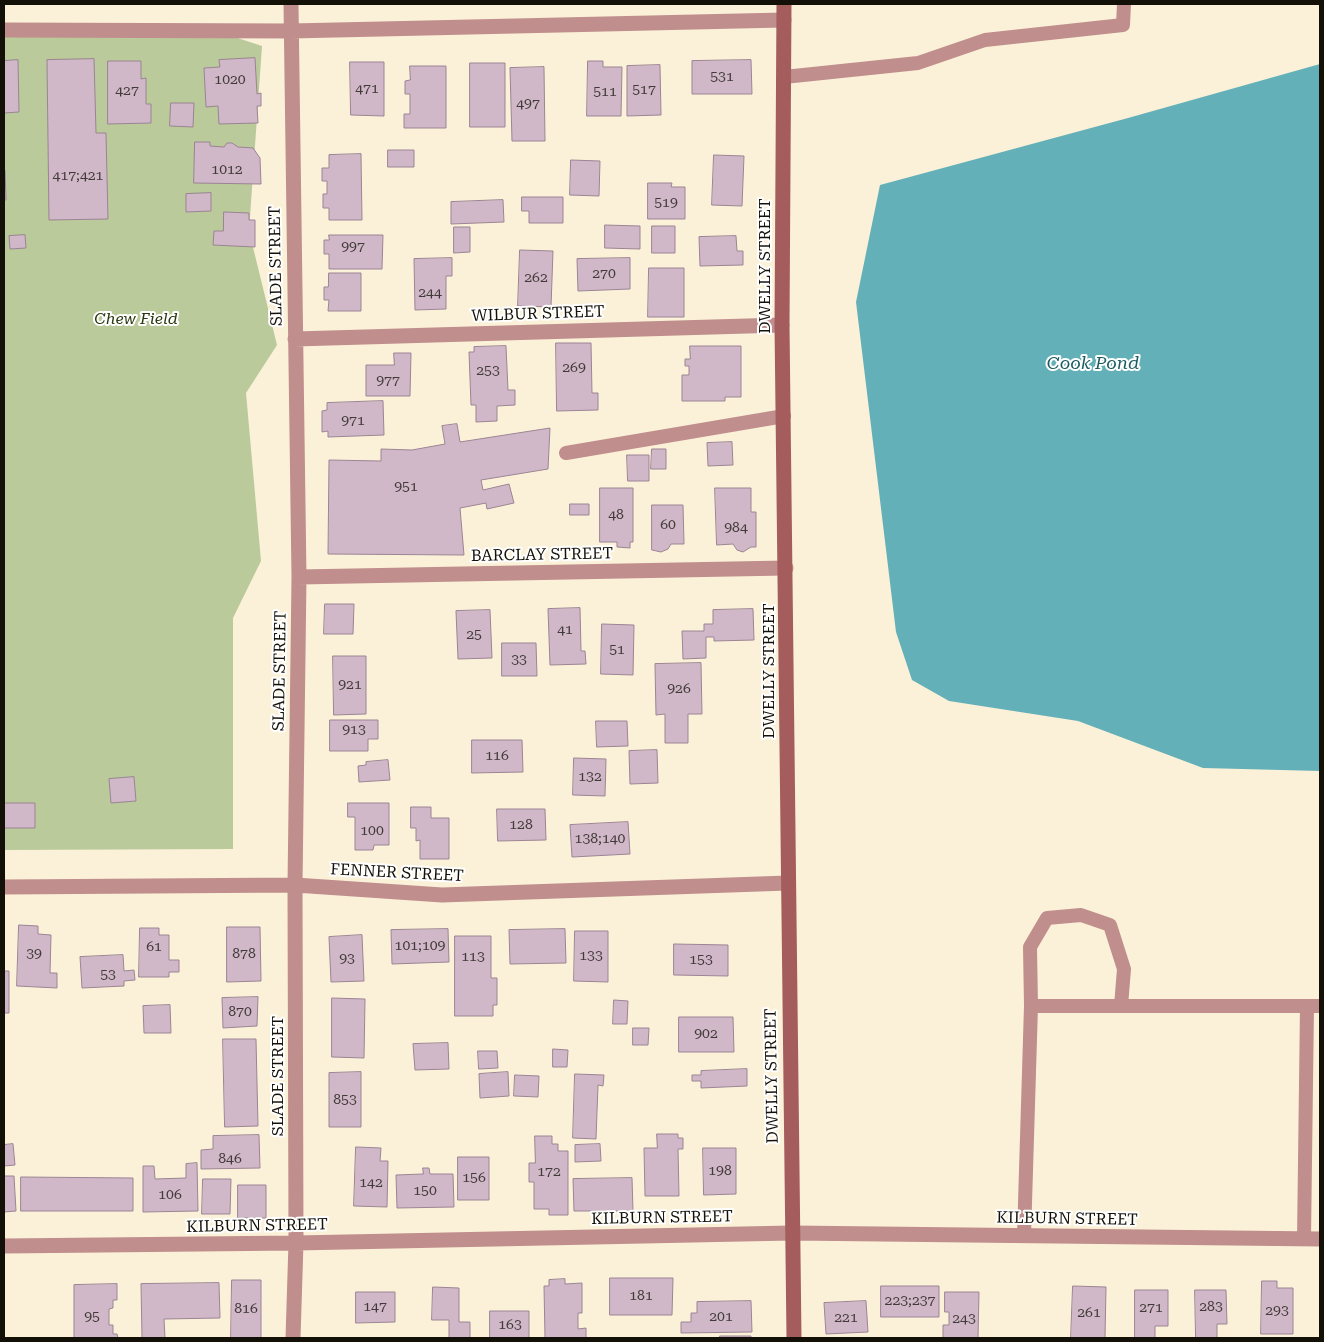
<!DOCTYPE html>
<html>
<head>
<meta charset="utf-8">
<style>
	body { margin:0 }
	#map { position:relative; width:1324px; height:1342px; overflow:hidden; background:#fbf1d8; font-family:"Roboto Serif",serif }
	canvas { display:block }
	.frame { position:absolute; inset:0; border:5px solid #131007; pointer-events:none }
</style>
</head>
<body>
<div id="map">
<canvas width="1324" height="1342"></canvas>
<div class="frame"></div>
</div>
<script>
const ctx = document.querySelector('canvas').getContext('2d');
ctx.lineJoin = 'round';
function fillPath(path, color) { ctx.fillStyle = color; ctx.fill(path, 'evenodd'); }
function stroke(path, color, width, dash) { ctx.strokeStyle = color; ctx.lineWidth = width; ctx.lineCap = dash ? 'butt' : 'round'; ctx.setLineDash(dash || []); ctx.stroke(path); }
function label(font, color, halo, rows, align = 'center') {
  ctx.font = font + ' "Roboto Serif",serif'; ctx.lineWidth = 4; ctx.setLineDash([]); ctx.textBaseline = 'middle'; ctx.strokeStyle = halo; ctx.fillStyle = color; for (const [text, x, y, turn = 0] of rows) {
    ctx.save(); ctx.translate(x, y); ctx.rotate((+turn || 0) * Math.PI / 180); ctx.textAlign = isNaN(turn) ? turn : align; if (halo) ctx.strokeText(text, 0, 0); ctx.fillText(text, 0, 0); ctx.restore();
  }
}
fillPath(new Path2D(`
	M4 28 210 29 262 46 249 231 277 345 246 393 261 561 233 618V849L4 850Z`), '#baca9a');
fillPath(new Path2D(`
	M1320 64V771L1203 768 1078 721 949 701 912 680 896 632 856 302 880 185 1128 118Z`), '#64b0b9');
const building = new Path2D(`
	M255 58 257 94 261 93V106H257L258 123 219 124 218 106 206 107 204 68 220 67 219 60Z
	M94 59 96 133H106L108 219 49 220 47 60Z
	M18 60 19 112 4 113V61Z
	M751 60 752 94H692V61Z
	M108 61H141V79L146 78V104H151V123L108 124Z
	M588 61H603V67H622L621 116H587Z
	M350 62H384V116L351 115Z
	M470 63H505V127H470Z
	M660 65 661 115 627 116V66Z
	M410 66H446V128H404V114H410V94H405V81L410 80Z
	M544 67 545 141H512L510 68Z
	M171 103H194L193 127 170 126Z
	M195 142H210V146L224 147 227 143H232L238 147 253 148 260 158 261 184 194 183Z
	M388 150H414V167H388Z
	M361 154 362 220H329V208H323V194H327V181H322V168H329V155Z
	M714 155 744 156 742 206 712 205Z
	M571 160 600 161 599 196 570 195Z
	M4 170H5L6 200H4Z
	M648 183H672L671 187H685V219H648Z
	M211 193V211L186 212V194Z
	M522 197H563V223H529V211H522Z
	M503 200 504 222 451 224V202Z
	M224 212 249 213V220H255V247L213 245 214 231H223Z
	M605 225 640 226V249L605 248Z
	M652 226H675V253H652Z
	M454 227H470V252L454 253Z
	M25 235 26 248 10 249 9 236Z
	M329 235H383L382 269H329V254H324V240H329Z
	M736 236 737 251H743V265L700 266 699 237Z
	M520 250 553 251 551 307 518 306Z
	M452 258V276H446V309L415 310 414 259Z
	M630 258V289L578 291 577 259Z
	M649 268H684V317H648Z
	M329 273H361V311H328L329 300H324V287H328Z
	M556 343H591L592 393H598V410L557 411Z
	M506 346 508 390H515V405L497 406V421L476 422V405H471L469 352H474V347Z
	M690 346H741V397H725V401H682V375H689V366H685V359H690Z
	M394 353H411L410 396H366V365H394Z
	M383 401 384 435 328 437V431L322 432V411L327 410V403Z
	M457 424 460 442 550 428 548 469 481 480 483 490 509 484 514 503 487 509 486 503 460 508 464 555 328 554 329 460 381 461V449L412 450 445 444 442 426Z
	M732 442 733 465 708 466 707 443Z
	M652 449H666V469H651Z
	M627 455H649V481H628Z
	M600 488H633V542H630V548L617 547V542H600Z
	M715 488H751V512H756V547H751L743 552 737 550 733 544 717 545Z
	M570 504H589V515H570Z
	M652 505H683L684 544H671L668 549 661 552 652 550Z
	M325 604H354L353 634H324Z
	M580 608 581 651H585L586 664 550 665 548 609Z
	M753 609 754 640 714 641V637H706V658L683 659 682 631H704V624H713V610Z
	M490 610 492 658 458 659 456 611Z
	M602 624 634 625 633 675 601 674Z
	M502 643H536L537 676H502Z
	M333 656H366V714L334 715Z
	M701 663 702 714H688V743H665V714L656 715 655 664Z
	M330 720H378V739H368V751H330Z
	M596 721H627L628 746 597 747Z
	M472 740H522L523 772 472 773Z
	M657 750 658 783 630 784 629 751Z
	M574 758 606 759 605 796 573 795Z
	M388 760 390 780 359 782 358 766 366 765V762Z
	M134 777 136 801 111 803 109 779Z
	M4 803H35V828H4Z
	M348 803H389V845H374L373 850H355V817H348Z
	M411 807H431V818H449V859H420V840L416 841V828H411Z
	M497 809H545L546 840 498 841Z
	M628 822 630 854 572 857 570 825Z
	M19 925 38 926V934L51 935 50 973H57V988L17 986Z
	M227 927H260L261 981 227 982Z
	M140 928H159V935H169V960H179V972H169V977H139Z
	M448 929 449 962 392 964 391 930Z
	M565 929 566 963 510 964 509 930Z
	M575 931H608V982L574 981Z
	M362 935 364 981 331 982 329 937Z
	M455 936H491V978H497V1005H493V1016H455Z
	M674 944 728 945V976L674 975Z
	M123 955 124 971 134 970 135 980 124 981V986L82 988 80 957Z
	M4 971H9V1013H4Z
	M258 997 257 1026 223 1028 222 998Z
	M332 998 365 999 364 1058 332 1057Z
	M614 1000 628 1001 627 1024H613Z
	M170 1005 171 1033H144L143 1006Z
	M679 1017H733L734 1052H679Z
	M633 1028H649L648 1045H633Z
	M223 1039H256L258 1126 225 1127Z
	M448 1043 449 1069 415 1070 413 1044Z
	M553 1049 568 1050 567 1067H553Z
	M478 1051H497L498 1068 479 1069Z
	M747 1069V1086L701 1088V1081H692V1075H701V1071Z
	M361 1072V1127H329V1073Z
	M508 1072 509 1096 480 1098 479 1074Z
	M575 1074 604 1075 603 1086 598 1085 596 1139 573 1138Z
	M515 1075 539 1076 538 1097 514 1096Z
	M657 1134H678V1138H683V1149H678L679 1196H645L644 1148H657Z
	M259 1135 260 1168 201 1169V1150L213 1149V1136Z
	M535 1136H552V1144H558V1151H568V1215H549V1209H534V1182H529V1163H535Z
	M13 1144 15 1165 4 1166V1145Z
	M600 1144 601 1161 575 1162V1145Z
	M356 1147 381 1148 380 1161H388L387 1207 354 1206Z
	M703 1148H736V1194L704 1195Z
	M458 1157H489V1200H458Z
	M197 1163 198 1211 143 1212V1166H154L155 1179 186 1178V1164Z
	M423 1168H429L430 1174H453L454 1207 397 1208 396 1175 423 1174Z
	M4 1176H14L16 1211 4 1212Z
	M21 1177 133 1178V1211H21Z
	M632 1178 633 1211H574L573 1179Z
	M203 1179H231L230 1214H202Z
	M238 1185H266V1218H238Z
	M610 1278H673L672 1315H610Z
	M565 1279V1284L582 1283V1313H578V1329L586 1328V1338H545L544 1286H549V1280Z
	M232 1280H261V1338H231Z
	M1262 1281H1277V1288H1293V1334H1261Z
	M219 1283 220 1318 164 1319 165 1338H142L141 1284Z
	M117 1284V1300H113V1308L109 1309V1325H113V1334H117L118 1338H74V1285Z
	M881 1286H939V1317H881Z
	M1073 1286 1106 1287 1105 1338H1071Z
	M433 1287 459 1288V1322H470V1338H449V1320H432Z
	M1135 1290H1168V1326H1155V1338H1135Z
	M1195 1290H1226L1227 1324H1217V1338H1196Z
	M356 1292H395V1322L356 1323Z
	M945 1292H979L978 1338H943V1325H949V1312H945Z
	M751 1301 752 1332 681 1333V1322H691V1313H697V1302Z
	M866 1301 868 1332 826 1334 824 1303Z
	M490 1311H529V1338H490Z
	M720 1336H751V1338H720Z`);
fillPath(building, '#d0b8c9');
stroke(building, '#9b8494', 1);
stroke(new Path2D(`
	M784 77 918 63 985 40 1123 25 1124 4
	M566 453 784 416
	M1031 1006 1030 947 1047 918 1081 915 1110 925 1124 969 1121 1006
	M1024 1236 1031 1006H1320
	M1304 1239 1307 1006`), '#c08e8c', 14);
stroke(new Path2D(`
	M291 4 299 577 295 885 296 1243 293 1338
	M4 30 291 31 784 20
	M295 339 782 325
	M299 577 786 568
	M4 887 295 885 442 895 788 883
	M4 1246 296 1243 792 1233 1320 1239`), '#c08e8c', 15);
stroke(new Path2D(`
	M784 4 782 325 794 1338`), '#a45d5c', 15);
label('14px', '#423a38', null, [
	["531",722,77],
	["1020",230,80],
	["471",367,89],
	["517",644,90],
	["427",127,91],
	["511",605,92],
	["497",528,104],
	["1012",227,170],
	["417;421",78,176],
	["519",666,203],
	["997",353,247],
	["270",604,274],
	["262",536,278],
	["244",430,293],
	["269",574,368],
	["253",488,371],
	["977",388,381],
	["971",353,421],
	["951",406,487],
	["48",616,515],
	["60",668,525],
	["984",736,528],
	["41",565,630],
	["25",474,635],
	["51",617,650],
	["33",519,660],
	["921",350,685],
	["926",679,689],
	["913",354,730],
	["116",497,756],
	["132",590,777],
	["128",521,825],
	["100",372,831],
	["138;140",600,839],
	["101;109",420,946],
	["61",154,947],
	["39",34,954],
	["878",244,954],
	["133",591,956],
	["113",473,957],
	["93",347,959],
	["153",701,960],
	["53",108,975],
	["870",240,1012],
	["902",706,1034],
	["853",345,1100],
	["846",230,1159],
	["198",720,1171],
	["172",549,1172],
	["156",474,1178],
	["142",371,1183],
	["150",425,1191],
	["106",170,1195],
	["181",641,1296],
	["223;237",910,1301],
	["147",375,1307],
	["283",1211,1307],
	["271",1151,1308],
	["816",246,1309],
	["293",1277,1311],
	["261",1089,1313],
	["95",92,1317],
	["201",721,1317],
	["221",846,1318],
	["243",964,1319],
	["163",510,1325]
]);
label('16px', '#131007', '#fff', [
	["SLADE STREET",276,266,-91],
	["DWELLY STREET",765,266,-90],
	["WILBUR STREET",538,314,-2],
	["BARCLAY STREET",542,555,-1],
	["SLADE STREET",280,671,-89],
	["DWELLY STREET",769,671,-90],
	["FENNER STREET",397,873,3],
	["SLADE STREET",278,1076,-90],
	["DWELLY STREET",772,1076,-91],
	["KILBURN STREET",662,1218,-1],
	["KILBURN STREET",1067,1219,1],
	["KILBURN STREET",257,1226,-1]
]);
label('italic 16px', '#2a360d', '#fff', [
	["Chew Field",136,319]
]);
label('italic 18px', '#1b5b62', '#fff', [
	["Cook Pond",1093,364]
]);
</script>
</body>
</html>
